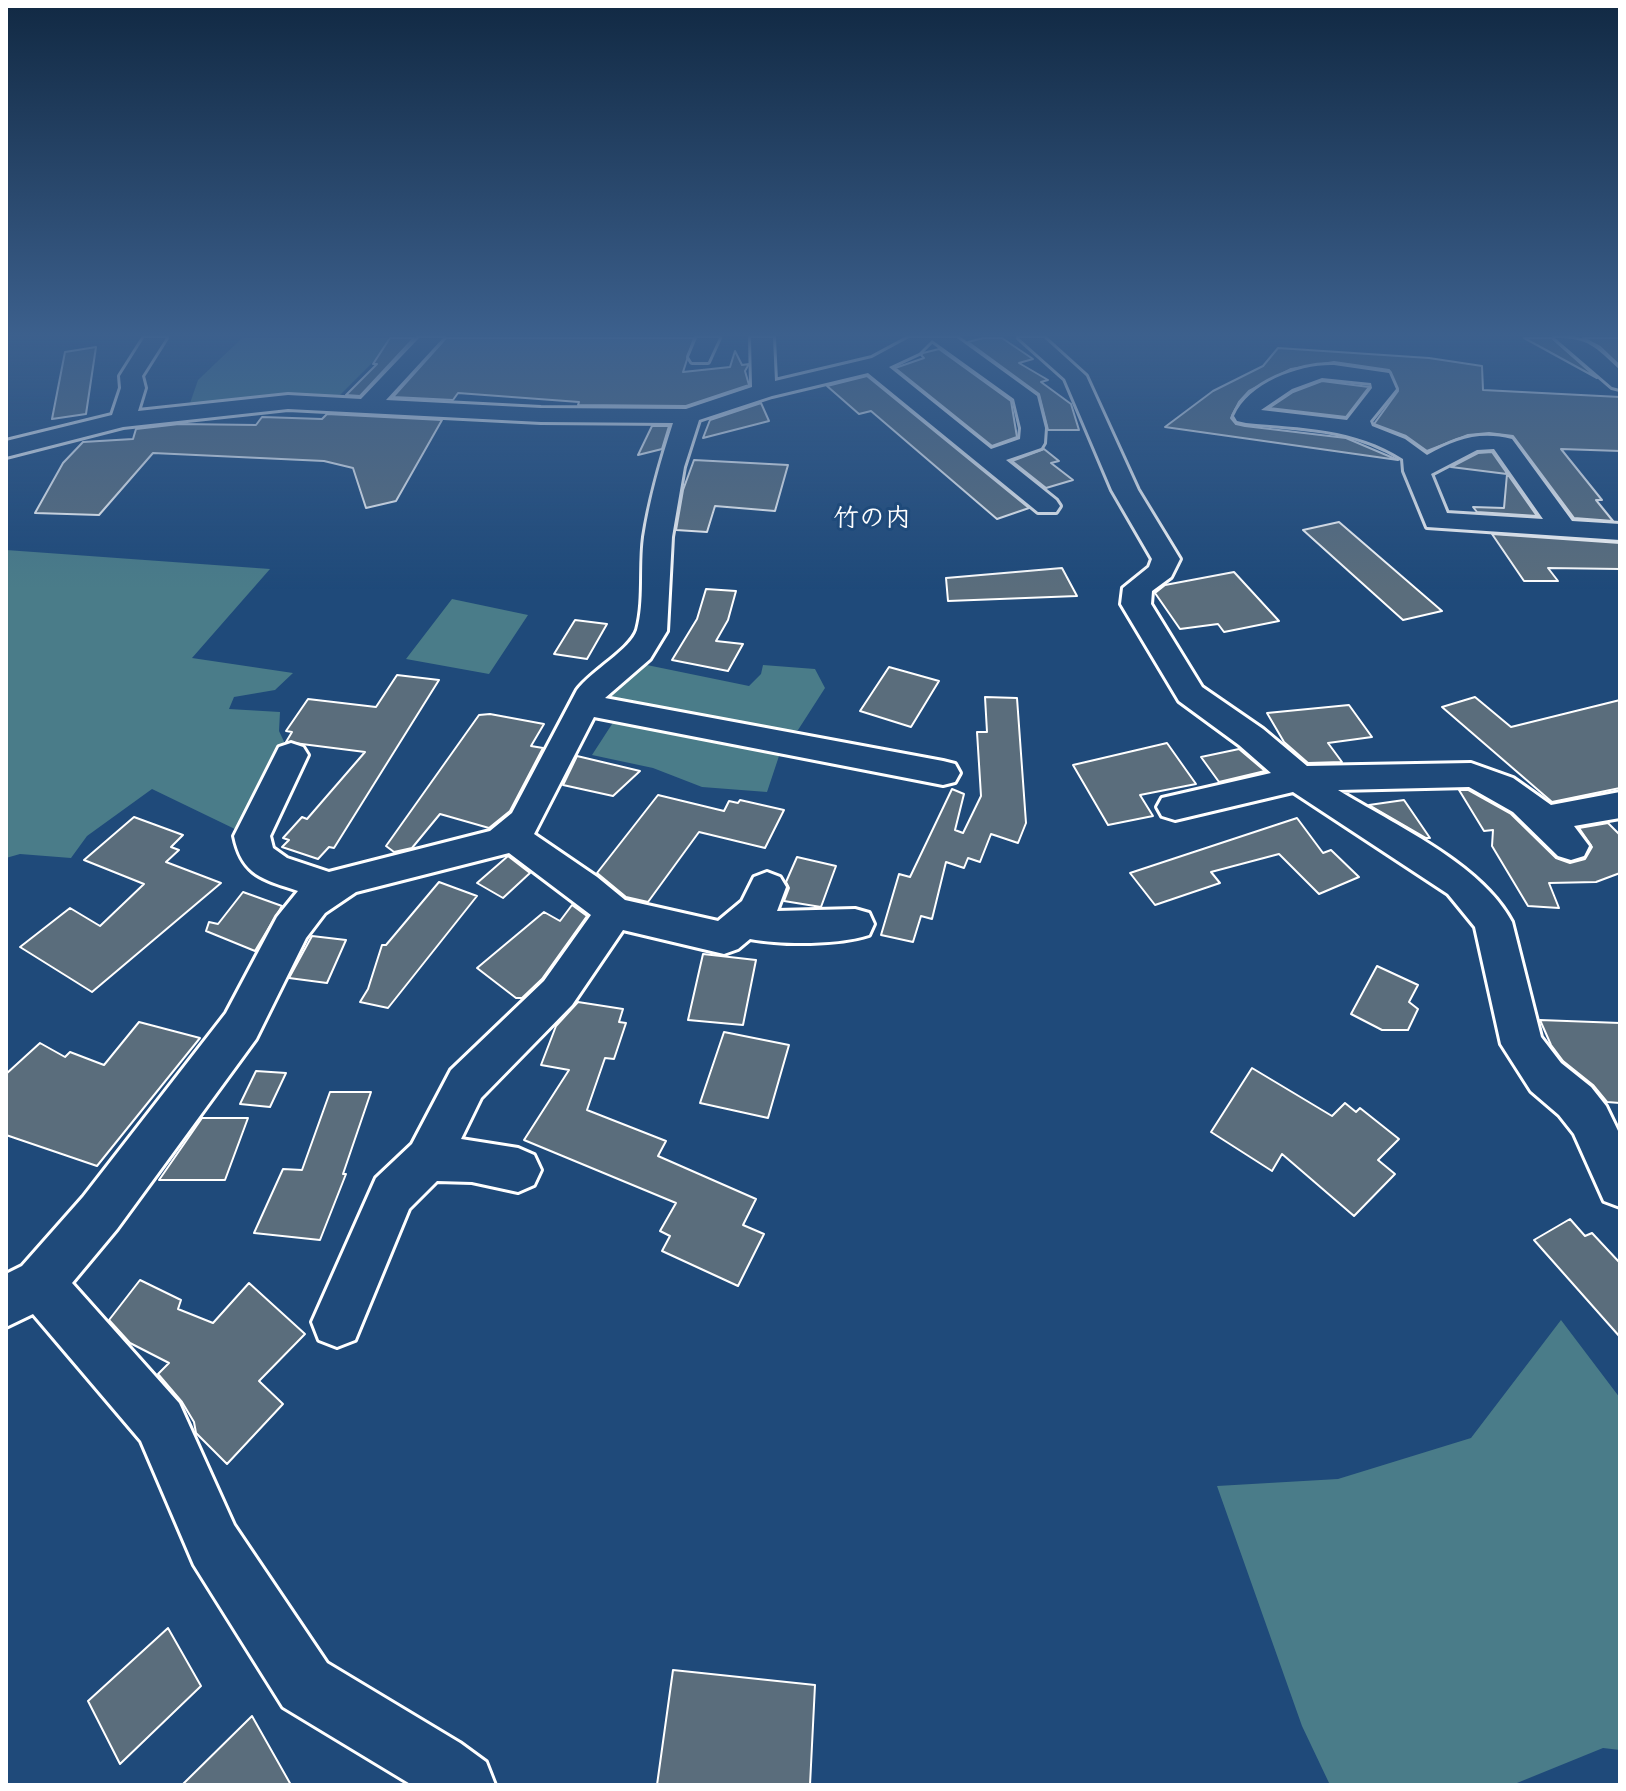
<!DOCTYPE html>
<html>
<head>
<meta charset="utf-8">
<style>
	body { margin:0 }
	#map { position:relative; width:1626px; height:1791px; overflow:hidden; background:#1f4a7a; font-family:Kalam,sans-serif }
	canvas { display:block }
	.frame { position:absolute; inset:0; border:8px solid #fff; pointer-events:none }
</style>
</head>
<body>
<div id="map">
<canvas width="1626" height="1791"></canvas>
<div class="frame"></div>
</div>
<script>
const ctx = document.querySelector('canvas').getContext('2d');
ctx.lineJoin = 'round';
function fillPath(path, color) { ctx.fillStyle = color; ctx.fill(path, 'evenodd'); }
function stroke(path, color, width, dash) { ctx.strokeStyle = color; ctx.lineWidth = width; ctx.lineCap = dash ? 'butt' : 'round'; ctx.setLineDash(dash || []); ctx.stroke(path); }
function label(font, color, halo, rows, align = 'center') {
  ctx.font = font + ' Kalam,"Klee One",sans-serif'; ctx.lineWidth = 6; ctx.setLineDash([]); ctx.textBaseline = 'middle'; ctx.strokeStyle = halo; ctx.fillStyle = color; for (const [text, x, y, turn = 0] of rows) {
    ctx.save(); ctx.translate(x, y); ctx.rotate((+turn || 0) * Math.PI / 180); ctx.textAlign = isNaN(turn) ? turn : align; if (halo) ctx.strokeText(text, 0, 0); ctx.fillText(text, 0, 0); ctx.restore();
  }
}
fillPath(new Path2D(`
	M242 338H388V347L337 398 188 409 198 380Z
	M6 550 270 569 192 658 293 673 275 690 234 697 229 709 280 712 279 731 287 748 239 831 152 789 87 836 71 858 20 854 6 858Z
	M452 599 528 615 489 674 406 659Z
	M642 664 749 686 761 674 763 665 815 669 825 688 798 730 784 734 603 698Z
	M614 721 781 750 767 792 702 787 653 768 592 755Z
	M1561 1320 1620 1398V1750L1603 1748 1512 1785H1330L1302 1726 1217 1486 1338 1479 1471 1438Z`), '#4a7c89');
const building = new Path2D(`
	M390 338H414L360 396 346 395 377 364H373Z
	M446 338H694L683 372 730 367 735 351 742 365 749 364 745 371 749 385 686 406 578 405 579 402 458 393 453 400 393 397Z
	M983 338H1002L1033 359 1019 363 1048 380 1041 382 1071 404 1079 430H1048L1039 394 968 342Z
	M1524 338H1552L1597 378Z
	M1583 338H1620V366L1600 347Z
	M96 347 86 414 52 419 65 352Z
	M1278 348 1429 358 1482 366 1483 390 1620 397V451L1561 449 1602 500H1596L1613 521 1574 518 1513 436 1489 433 1468 435 1427 451 1406 436 1374 424 1398 391 1389 370 1334 362 1291 369 1249 391 1239 402 1231 418 1236 424 1245 426 1346 438 1398 460 1165 427 1213 391 1263 366Z
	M939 349 1011 401 1017 437 992 446 895 368 924 358 921 355 923 353Z
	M867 376 1029 508 997 519 871 411 859 414 827 386Z
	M1322 381 1369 387 1346 417 1269 408 1293 392Z
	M761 403 769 421 703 438 710 420Z
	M327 414 442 420 396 501 366 508 353 468 324 461 153 453 99 515 35 513 63 463 83 442 133 439 136 429 179 424 256 425 262 417 322 419Z
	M652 426H669L662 449 638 455Z
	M1044 449 1059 461 1051 463 1073 480 1046 488 1012 461Z
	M1492 452 1537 516 1477 512 1473 507 1504 508 1507 474 1451 467 1478 453Z
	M694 460 788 465 775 511 715 506 707 532 676 530 683 490Z
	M1339 522 1442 611 1403 620 1303 530Z
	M1492 534 1620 543V569L1548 568 1558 581H1524Z
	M1062 568 1077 596 948 601 946 578Z
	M1234 572 1279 621 1224 632 1218 624 1180 629 1155 593 1165 585Z
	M706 589 736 591 728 620 716 641 743 644 728 671 672 660 697 619Z
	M575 620 607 624 587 659 554 654Z
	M889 667 939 681 911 727 860 711Z
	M397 675 439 680 334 848 329 847 318 859 282 847 289 840 283 838 302 817 307 819 365 752 286 742 292 732 286 731 308 699 376 707Z
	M985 697 1017 698 1026 823 1018 843 991 834 980 862 968 858 964 868 946 862 932 919 921 916 913 942 881 935 899 874 910 877 952 789 964 794 955 830 963 833 981 796 977 732H987Z
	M1475 697 1511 727 1620 700V788L1552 802 1442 707Z
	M1349 705 1372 737 1328 743 1342 762 1308 763 1284 742 1267 713Z
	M490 714 544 724 531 746 543 748 510 811 489 828 440 814 412 848 394 852 386 846 479 715Z
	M1167 743 1196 784 1140 795 1153 816 1108 825 1073 765Z
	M1239 749 1265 771 1219 782 1201 757Z
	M577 756 640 771 613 796 563 785Z
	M1459 790H1468L1511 814 1556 858 1570 863 1585 859 1592 847 1579 828 1608 823 1620 835V873L1596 882 1549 883 1559 908 1528 906 1492 846 1493 830 1484 831Z
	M658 795 724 811 729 801 738 803 740 800 784 810 765 848 699 832 648 902 626 897 597 873Z
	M1404 800 1430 838H1426L1369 805Z
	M134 817 183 835 171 847 179 850 166 862 221 883 92 992 20 947 70 908 100 926 144 884 84 860Z
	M1297 818 1323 853 1331 850 1359 877 1319 894 1279 854 1211 872 1220 883 1155 905 1130 873Z
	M508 856 530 873 503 898 477 883Z
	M797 857 836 866 821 907 784 901 789 888 786 882Z
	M439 882 477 896 388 1008 360 1002 368 989 382 945H386Z
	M243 892 282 906 255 951 206 931 209 922 218 924Z
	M572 905 587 916 542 979 522 998H516L477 968 544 912 560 921Z
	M312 936 346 940 327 983 289 978Z
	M703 954 756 960 743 1025 688 1020Z
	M1377 966 1418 985 1409 1002 1418 1009 1408 1030H1382L1351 1014Z
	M578 1002 623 1009 619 1022 626 1023 614 1059 605 1058 587 1110 666 1141 658 1156 756 1199 743 1225 764 1234 738 1286 662 1251 670 1236 660 1231 676 1203 524 1140 569 1070 541 1065 556 1026Z
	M1540 1020 1620 1023V1103L1607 1102 1593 1085 1563 1061 1551 1045Z
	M139 1022 200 1038 97 1166 6 1135V1074L40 1043 65 1057 70 1052 104 1065Z
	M724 1032 789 1045 768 1118 700 1103Z
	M1252 1068 1332 1116 1345 1103 1356 1112 1360 1108 1399 1139 1378 1160 1395 1174 1354 1216 1282 1154 1272 1171 1211 1132Z
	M256 1071 286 1073 270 1107 240 1104Z
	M330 1092H371L343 1174H346L320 1240 254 1233 283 1169 302 1170Z
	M202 1118H248L225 1180H159Z
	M1570 1219 1585 1236 1592 1233 1620 1263V1337L1534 1240Z
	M140 1280 181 1300 178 1309 213 1323 249 1283 305 1334 259 1381 283 1404 227 1464 196 1433 194 1422 182 1402 158 1374 169 1363 130 1343 109 1320Z
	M168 1628 201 1686 120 1764 88 1701Z
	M673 1670 815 1685 810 1785H657Z
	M252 1716 291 1785H182Z`);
fillPath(building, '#5a6d7c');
stroke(building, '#fff', 2);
const minor = new Path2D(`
	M144 338H166L142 376 145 388 138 411 288 395 361 399 419 338H443L386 400 541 408 686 409 752 387 751 338H773L775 381 872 358 909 338H957L1037 396 1045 428 1044 443 1041 448 1006 460 1056 500 1060 506 1056 512H1038L868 373 772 396 699 420 684 467 672 537 667 631 650 659 605 698 943 761 955 764 960 773 955 782 943 785 594 717 534 834 597 877 625 900 718 921 742 901 754 877 767 872 780 877 786 887 777 911 855 909 869 913 874 924 869 935C838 945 783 945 750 939L738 949 724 954 623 930 572 1005 481 1098 461 1139 518 1148 534 1155 541 1170 534 1185 518 1192 472 1182 437 1181 409 1209 355 1340 337 1347 319 1340 312 1322 376 1178 412 1144 451 1070 544 981 591 915 509 853 356 892 325 913 306 938 256 1039 117 1229 72 1283 179 1403 234 1525 327 1663 460 1743 486 1762 495 1785H412L283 1707 194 1565 141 1441 33 1314 6 1327V1274L22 1266 83 1197 226 1013 277 917 298 891C263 879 242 876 234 836L279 747 291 743 303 747 308 755 270 836 273 848 287 858 329 872 490 831 512 813 577 690C591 671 631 649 637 630 645 601 640 567 644 537 650 498 661 460 673 423L541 422 288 409 123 427 6 457V441L112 415 121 388 120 376ZM932 340 1014 399 1021 428 1020 439 991 449 889 367 919 353Z
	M697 338H719L708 362H692L689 357Z
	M1019 338H1044L1086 376 1138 490 1180 559 1171 577 1152 591 1151 604 1202 687 1263 729 1307 766 1471 763 1513 778 1551 805 1620 792V818L1574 826 1589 846 1584 856 1571 860 1558 856 1513 812 1469 787 1338 790C1393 824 1482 864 1512 922L1541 1037 1561 1063 1591 1087 1606 1106 1620 1135V1207L1604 1201 1574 1134 1559 1115 1531 1091 1501 1044 1475 927 1448 894 1293 792 1175 820 1162 816 1157 807 1162 798 1271 773 1239 745 1179 701 1121 604 1123 588 1149 567 1152 559 1112 490 1065 379Z
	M1555 338C1590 338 1595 347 1620 370V389L1612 387Z
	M1334 365 1389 373 1396 389 1370 421 1372 426 1405 439 1427 455C1456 439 1479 431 1512 439L1572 521 1620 524V540L1427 527 1404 471 1403 459C1355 428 1301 428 1246 423L1237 421 1234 416C1249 382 1300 364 1334 365ZM1322 378 1371 383 1372 388 1347 420 1261 410 1292 389ZM1494 449 1543 519 1447 513 1431 474 1477 450Z`);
stroke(minor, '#fff', 6);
fillPath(minor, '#1f4a7a');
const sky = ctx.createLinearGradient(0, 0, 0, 589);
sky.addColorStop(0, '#112943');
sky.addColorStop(0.57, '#3c608d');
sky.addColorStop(1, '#3c608d00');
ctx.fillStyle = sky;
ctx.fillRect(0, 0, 1626, 589);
label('bold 26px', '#fff', '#1f4a7a', [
	["竹の内",872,522]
]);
</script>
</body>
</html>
